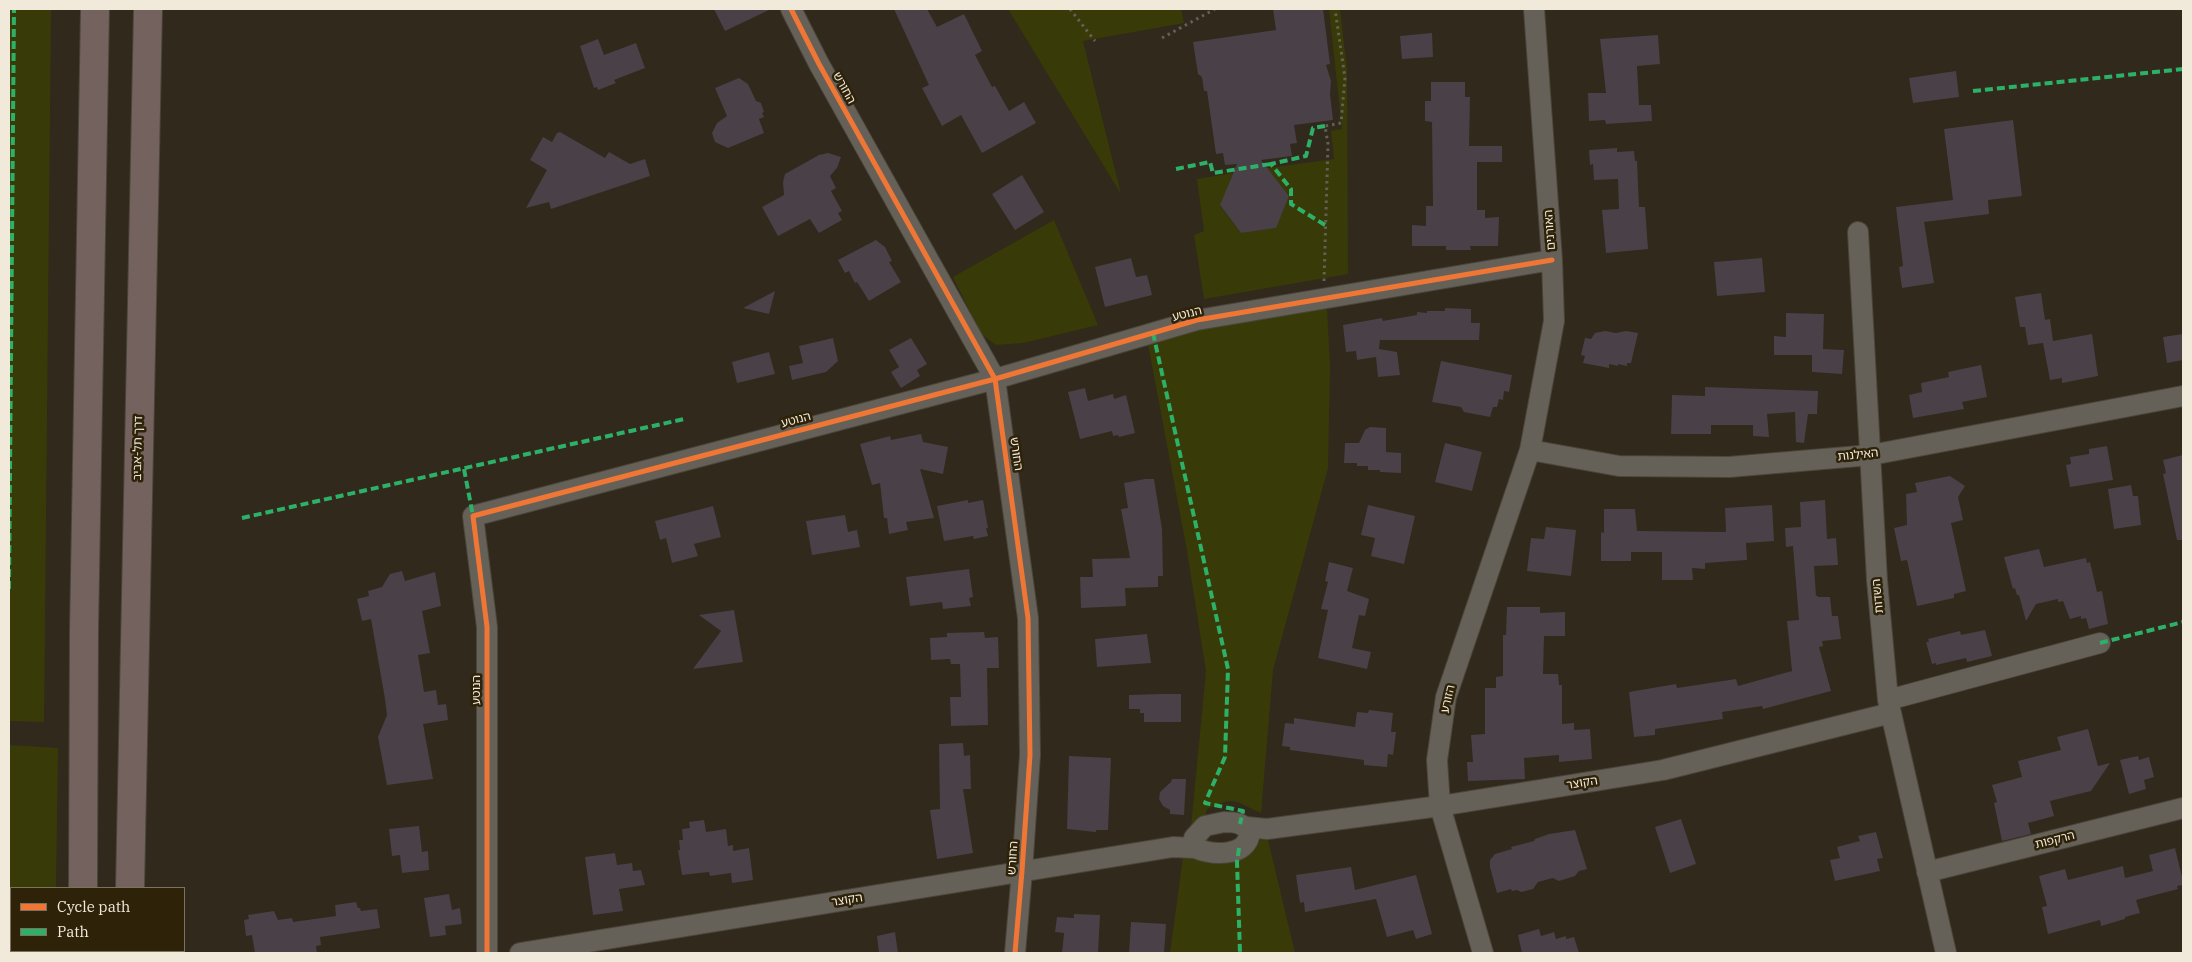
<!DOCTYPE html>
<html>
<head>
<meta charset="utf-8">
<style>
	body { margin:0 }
	#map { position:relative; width:2192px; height:962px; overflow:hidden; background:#30291c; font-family:"IBM Plex Serif",serif }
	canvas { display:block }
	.frame { position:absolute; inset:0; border:10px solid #f1eadb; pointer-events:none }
	.legend { position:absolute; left:10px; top:887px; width:175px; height:65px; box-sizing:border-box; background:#2e2209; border:1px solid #7c725d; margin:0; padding:6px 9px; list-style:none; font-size:15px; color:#f1eadb }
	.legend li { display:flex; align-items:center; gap:10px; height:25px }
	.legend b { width:25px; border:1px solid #7c725d }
</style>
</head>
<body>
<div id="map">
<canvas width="2192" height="962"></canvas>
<div class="frame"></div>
<ul class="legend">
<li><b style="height:6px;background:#f07635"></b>Cycle path</li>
<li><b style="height:6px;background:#2db169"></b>Path</li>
</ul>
</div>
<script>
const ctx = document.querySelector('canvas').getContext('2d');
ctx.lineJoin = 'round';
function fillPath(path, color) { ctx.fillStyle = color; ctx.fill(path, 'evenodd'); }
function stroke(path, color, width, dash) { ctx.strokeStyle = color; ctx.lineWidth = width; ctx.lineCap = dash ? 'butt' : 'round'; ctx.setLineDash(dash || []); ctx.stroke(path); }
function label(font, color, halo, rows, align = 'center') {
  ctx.font = font + ' "IBM Plex Serif","Noto Sans Hebrew",serif'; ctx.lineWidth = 5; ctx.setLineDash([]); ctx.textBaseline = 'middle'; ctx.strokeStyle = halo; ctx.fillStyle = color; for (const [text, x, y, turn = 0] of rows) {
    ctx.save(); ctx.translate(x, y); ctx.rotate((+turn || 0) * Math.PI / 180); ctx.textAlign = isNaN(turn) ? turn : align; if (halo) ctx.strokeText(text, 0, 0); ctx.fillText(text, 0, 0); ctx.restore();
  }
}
fillPath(new Path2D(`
	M9 9H51L44 722 9 721Z
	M1008 9H1181L1184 23 1083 41 1121 194Z
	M1329 9H1340L1347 69 1348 274 1204 299 1194 235 1204 231 1197 179 1233 173 1220 206 1241 233 1275 228 1289 196 1267 168 1334 159 1331 131 1342 129Z
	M1054 220 1098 325 1023 343 996 345 981 334 953 277Z
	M1327 308 1330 365 1328 468 1273 670 1261 813C1233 801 1237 796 1207 809L1204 819 1191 827 1206 671 1187 551 1148 344 1198 329Z
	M9 745 58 748 56 888H11V951H56V953H9Z
	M1261 840H1268L1295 953H1170L1183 857 1252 846Z`), '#383b07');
fillPath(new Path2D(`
	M714 9H771L725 31Z
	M894 9H927L937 27 964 14 982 51 975 55 992 87 995 86 1009 111 1024 102 1036 123 982 153 961 115 942 126 922 88 929 85Z
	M1273 9H1323L1330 64 1326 65 1331 81 1330 94 1333 120 1294 125 1297 143 1290 144 1292 156 1261 160 1289 196 1276 228 1241 233 1220 205 1237 164 1225 165 1223 153 1216 154 1207 91H1204L1202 77 1198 74 1193 42 1276 30Z
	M1432 33 1433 57 1402 59 1400 36Z
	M1658 35 1660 64 1637 66 1639 105H1651L1652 121 1606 124 1605 120 1589 121 1588 93H1606L1600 39Z
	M598 39 604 55 636 43 645 68 614 80 616 83 598 90 597 87 594 88 580 46Z
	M1956 71 1959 97 1913 103 1909 78Z
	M739 78 748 84 756 101 761 103 764 112 762 113 764 117 759 119 764 133 728 148 715 142 712 133 717 123 727 116 715 88Z
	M1431 82H1465V97H1470L1469 146H1502V162H1477V210H1485V218L1499 217 1498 246H1470L1471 250H1446V246H1412V225L1426 226V206H1433L1432 122 1425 121V101H1431Z
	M2013 120 2022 196 1988 200 1989 214 1924 222 1934 283 1902 288 1899 267 1903 266 1896 207 1953 200 1944 129Z
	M560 132 605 158 609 152 630 164 645 159 650 176 551 209 549 202 526 208 547 170 530 160 543 137 552 142 557 133Z
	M1617 148V152L1634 151 1635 161H1637L1639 207H1645L1648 249 1606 253 1602 210 1619 209 1618 179 1594 180 1593 164 1590 165 1589 150Z
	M828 153 841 157 837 168 830 176 836 188 831 191 842 211 838 213 842 220 819 233 810 219 778 236 762 207 784 195 783 182 785 174 819 155Z
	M1022 175 1044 212 1015 230 992 194Z
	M876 240 885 247 892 261 889 262 901 282 869 301 857 282 855 283 849 271 845 273 838 260Z
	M1131 258 1136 277 1147 275 1152 295 1105 307 1095 267Z
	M1762 258 1765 292 1717 296 1714 262Z
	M775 291 769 314 743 308Z
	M2041 293 2045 320 2050 319 2053 341 2092 334 2098 376 2062 383V378L2050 380 2043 343 2028 345 2025 327H2020L2015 297Z
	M1445 308 1471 309V323H1480L1479 340H1380L1379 349 1397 352 1400 375 1378 377 1376 357 1357 360 1356 351 1346 352 1343 325 1382 318 1383 321 1417 315V312L1427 313V311H1445Z
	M1786 313 1824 314 1823 349 1844 350 1842 374 1812 372V355H1774V336L1786 337Z
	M1605 331 1616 333 1626 331 1638 333 1631 363H1627V366L1618 364V366L1609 364V368L1583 363 1585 356 1581 355 1585 338 1591 339 1595 333Z
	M2183 334V360L2167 363 2163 337Z
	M833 338 838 361 826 372 792 380 789 366 803 363 799 346Z
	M911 338 927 364 917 370 920 376 901 388 891 372 899 367 889 350Z
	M769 352 775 374 737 383 732 362Z
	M1441 361 1512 375 1509 392 1504 391 1503 400 1499 399 1497 407H1493L1490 417 1464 412 1461 407 1432 402Z
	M1981 365 1987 397 1962 402 1964 409 1913 418 1909 395 1922 392 1921 383 1949 377 1948 372Z
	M1705 387 1818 391 1817 414H1808L1804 443 1796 442 1795 412 1767 414 1769 437 1753 436V425H1711V434H1671L1672 395 1705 396Z
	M1085 388 1088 401 1113 394 1114 399 1126 395 1135 433 1119 437 1118 435 1113 436 1112 431 1080 439 1068 392Z
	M1370 427 1386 428V452L1401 453V473L1380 472V470H1368V466H1357V463H1344L1345 443H1359L1365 430Z
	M921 434 923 442 948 447 943 474 920 469 934 518 906 522 908 530 889 534 887 518H884L880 483 872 485 860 444 890 436 891 440Z
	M1445 443 1482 452 1472 491 1435 482Z
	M2107 446 2113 480 2070 487 2066 465 2071 464 2070 457 2089 454V449Z
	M2183 455V540H2177L2163 474 2166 473 2163 460Z
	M1950 476 1965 486 1958 497 1963 520 1951 523 1966 591 1954 594V598L1917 606 1907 560 1901 561 1894 528 1907 525 1906 494 1917 492 1915 483Z
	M1145 479H1154L1162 529 1163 576H1158V587L1125 588 1126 606 1081 608 1080 577H1093L1092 559 1130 558 1121 509 1128 508 1124 483Z
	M2131 485 2133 496H2138L2141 525 2114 529 2108 489Z
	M968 500V503L983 500 988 528H986L988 536 974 539 973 536 944 541 937 506Z
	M1825 500 1827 539 1836 538 1838 565 1814 566 1816 596H1818V597H1830L1832 616H1838L1841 639 1822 641 1823 646 1819 647 1831 691 1763 709 1762 706 1722 712 1723 719 1655 729V735L1634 737 1629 692 1676 684 1677 688 1736 679 1738 686 1792 671 1787 621 1799 620 1793 546 1786 547 1785 528 1801 527 1800 502Z
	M1368 505 1415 516 1404 564 1371 556 1375 538 1361 535Z
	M1772 505 1774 541 1746 543 1747 560 1705 563V569L1692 568 1693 580H1662V552H1631V561H1601V532L1604 533V509H1635L1637 531 1726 532 1725 508Z
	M713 506 721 537 694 544 698 556 672 563 666 538 660 540 655 521Z
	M845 515 848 532 857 530 860 547 812 555 806 521Z
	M1546 527 1576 530 1571 576 1527 571 1531 538 1544 539Z
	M2039 549 2044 567 2086 558 2087 563 2090 562 2097 592 2102 591 2108 624 2089 629 2086 618 2081 619V616L2070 619 2063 601 2058 602V599L2036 604 2026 621 2019 595H2017L2015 588 2013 589 2004 557Z
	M1329 562 1353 568 1347 591 1369 599 1365 616 1359 615 1352 648 1371 652 1367 669 1318 658 1328 610 1321 609 1328 582 1325 581Z
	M969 569 973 597 969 598 971 606 943 609 942 602 910 606 906 577Z
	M402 571 405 581 435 572 441 606 422 611 430 653 418 655 424 692 436 690 438 705 446 704 448 720 423 724 433 779 387 785 378 737 387 715 385 699 371 619 362 621 357 599 369 596 368 591 382 587 390 574Z
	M1507 607H1540V613L1565 612V636H1544L1543 674H1558L1559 685H1562V724L1574 723V730L1590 729 1592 759 1559 762V755L1524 758 1525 779 1468 781 1467 762H1473L1471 735 1485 734V688H1496V677L1503 676V635H1506Z
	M734 610 743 662 693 669 721 631 699 615Z
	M1985 630 1992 656 1967 662 1966 658 1936 665V663L1932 664 1926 642H1929L1928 639 1960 631 1961 635Z
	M984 632 985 638 998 637 999 668H987L988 725 951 726 950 697H961L960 664H951L950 659 931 660 930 638 947 637V633Z
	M1147 634 1151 663 1097 667 1095 639Z
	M1160 694H1181V722H1144V713H1140V709H1129V695Z
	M1369 710 1393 713 1391 732H1396L1393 755 1388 754 1387 767 1364 765V760L1290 750V747L1282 746 1285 723 1294 724V718L1355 727 1357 712 1368 713Z
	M2088 729 2098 766 2110 763 2091 791 2050 801 2054 816 2028 823 2031 834 2002 841 1994 803 1997 802 1992 785 2022 777 2018 761 2061 750 2057 737Z
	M963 743 964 756 970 755 971 789H963L973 853 937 859 930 810 940 809 939 744Z
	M1069 756 1111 758 1108 830H1096V832L1067 829Z
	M2138 756 2139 760 2149 757 2154 777 2144 780 2146 789 2129 794 2120 760Z
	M1172 779H1186L1184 815 1170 814V810L1163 806 1159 799 1160 792 1171 782Z
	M1681 819 1696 864 1670 873 1655 827Z
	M704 820 706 832 726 829 728 846 733 845V851L749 848 753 880 732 883 731 873 710 876 709 872 682 875 678 850H680L679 840H683L682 829 690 828 689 822Z
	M419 826 422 852 428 851 429 870 402 873 400 855 392 856 389 829Z
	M1575 830 1587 869 1579 871 1575 876 1559 881 1553 878 1538 882 1533 889 1521 892 1517 890 1512 891 1511 889 1497 893 1490 867V860L1495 854 1512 849 1511 847 1534 841 1535 839 1549 834Z
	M1876 832 1883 858 1877 859 1880 871 1835 881 1830 860 1840 858 1837 847 1860 841 1858 836Z
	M2175 848 2183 881V885L2177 886 2178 889 2136 900 2140 913 2125 917V919L2101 926 2100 920 2048 934 2042 907 2047 906 2039 876 2065 869 2068 880 2123 866 2125 878 2153 871 2149 855Z
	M615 853 617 865 632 863 633 871 641 870 645 885 619 889 623 911 593 915 585 857Z
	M1351 867 1355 890 1416 875 1432 934 1416 939 1413 930 1387 937 1376 899 1305 912 1304 902 1300 903 1296 875Z
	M449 894 452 910 460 908 462 924 445 926 446 935 430 937 424 898Z
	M356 902 358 908H360L361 911 377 909 380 928 320 937 321 945 316 946 317 953H255L252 935 246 936 244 920 249 919 248 915 274 911 278 920 292 918 293 922 336 916 335 905Z
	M1074 914 1100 915 1098 953H1062L1064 933 1055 932 1057 917 1074 918Z
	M1131 922 1166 924 1164 953H1129Z
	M1539 929 1541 936 1554 932 1556 939 1566 936V939L1574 937 1579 953H1522L1518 935Z
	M895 932 898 953H879L877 936Z`), '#4a4047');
const minor = new Path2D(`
	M791 9 819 64 995 379 1028 618 1030 755 1022 871 1015 953
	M1858 232 1877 580 1888 700 1946 953
	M1530 450 1619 466 1729 467 1871 455 2183 396
	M1888 700 2100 643
	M1224 822C1235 822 1243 823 1250 832 1248 858 1212 855 1195 848L1194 838 1205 826Z
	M1246 827 1267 829 1440 806 1663 770 1891 713
	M1927 872 2183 808
	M487 953V627L473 516 995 379 1197 320 1552 260
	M520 953 1173 847 1195 848
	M1483 953 1440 806 1437 760 1446 697 1530 450 1554 321 1552 260 1534 9`);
const highway = new Path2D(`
	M83 888 84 631 95 9
	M130 888 148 9
	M65 953V951
	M129 953V951`);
stroke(minor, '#4b453a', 22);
stroke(highway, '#4b453a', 30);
stroke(new Path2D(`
	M1070 9 1095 41
	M1162 38 1215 9
	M1324 281 1328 144 1325 126 1341 123 1345 78 1335 9`), '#645f57', 3, [2.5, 4]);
stroke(minor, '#666158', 20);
stroke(highway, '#74625f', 28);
stroke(new Path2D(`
	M1973 91 2183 69
	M1325 126 1313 128 1306 156 1271 164 1291 189V204L1325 225
	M1176 169 1210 162 1213 173 1271 164
	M1153 333 1228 669 1225 757 1205 803 1243 811 1240 824
	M464 469 473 516
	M242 518 684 419
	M9 589 14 9
	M2100 643 2183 622
	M1239 848 1237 862 1240 953`), '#2db169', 4, [8, 4]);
stroke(new Path2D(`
	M791 9 819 64 995 379 1028 618 1030 755 1022 871 1015 953
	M487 953V627L473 516 995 379 1197 320 1552 260`), '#f07635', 5);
label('12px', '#f1eadb', '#2e2209', [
	["החורש",844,88,61],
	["האורנים",1550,230,-94],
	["הנוטע",1187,314,-14],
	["הנוטע",796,420,-15],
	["דרך תל-אביב",138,448,-89],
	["החורש",1016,454,82],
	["האילנות",1858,455,-6],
	["השדות",1878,596,-95],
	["הנוטע",477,690,-90],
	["הזורע",1448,699,-77],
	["הקוצר",1582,783,-9],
	["הרקפות",2055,840,-14],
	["החורש",1013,858,-86],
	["הקוצר",847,900,-9]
]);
</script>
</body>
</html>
